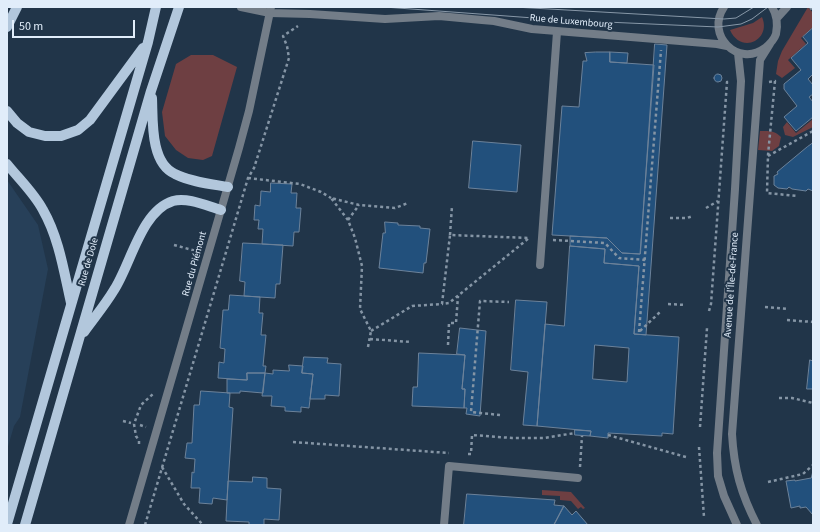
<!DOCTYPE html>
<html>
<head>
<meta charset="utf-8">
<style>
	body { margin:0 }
	#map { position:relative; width:820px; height:532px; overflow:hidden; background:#213549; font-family:"Source Sans 3",sans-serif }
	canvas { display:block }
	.frame { position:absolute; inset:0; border:8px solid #e1edfa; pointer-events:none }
	.scale { position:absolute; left:12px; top:20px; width:123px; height:18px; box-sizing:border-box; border:2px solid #e1edfa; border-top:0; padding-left:5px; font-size:12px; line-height:14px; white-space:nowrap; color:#e1edfa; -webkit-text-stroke:3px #213549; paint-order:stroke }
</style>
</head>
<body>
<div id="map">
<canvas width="820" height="532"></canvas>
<div class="frame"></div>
<div class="scale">50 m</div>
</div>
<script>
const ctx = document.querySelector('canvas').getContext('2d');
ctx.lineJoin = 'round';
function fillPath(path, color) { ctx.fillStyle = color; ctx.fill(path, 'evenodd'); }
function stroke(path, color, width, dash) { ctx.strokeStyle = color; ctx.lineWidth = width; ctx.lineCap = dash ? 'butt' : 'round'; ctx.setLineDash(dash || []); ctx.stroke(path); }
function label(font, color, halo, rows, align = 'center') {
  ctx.font = font + ' "Source Sans 3",sans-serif'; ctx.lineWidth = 4; ctx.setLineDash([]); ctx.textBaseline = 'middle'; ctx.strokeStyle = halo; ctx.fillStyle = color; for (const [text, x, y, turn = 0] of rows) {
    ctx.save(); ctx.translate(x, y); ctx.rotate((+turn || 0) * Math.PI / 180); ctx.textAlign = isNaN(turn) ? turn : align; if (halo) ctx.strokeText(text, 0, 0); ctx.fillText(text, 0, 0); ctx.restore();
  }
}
fillPath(new Path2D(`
	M7 180 38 225 48 269 20 417 14 426 7 450Z`), '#274059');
fillPath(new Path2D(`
	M808 7 813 13V27L801 38 806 44 788 60 795 68 782 78 776 74 778 61 782 51Z
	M762 17C772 40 741 55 730 30L753 23Z
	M191 55H213L237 67 212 156 203 160 188 158 176 150 165 136 162 112 176 64Z
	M813 119V127L793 137 785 135 783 127 787 122 796 133Z
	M760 131C769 131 774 130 781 137L779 146 772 151 758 150Z
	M542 490 571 492 585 508 583 509 581 507 578 509 571 501 560 500V496L542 495Z`), '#6e3f42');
const building = new Path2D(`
	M813 28V74L808 79 813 85V94L809 97 813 102V117L796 131 784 117 797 106 784 89V84L801 70 791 58 808 43 803 37Z
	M655 44 667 45 646 335 634 334 639 266 604 263 605 249 570 246V236L607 238 622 253 640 254Z
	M596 52H610V62L654 65 640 254 622 253 607 238 552 235 562 106 579 107 583 61H587L585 53Z
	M610 52 628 53 627 63 610 62Z
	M714 78a4 4 0 1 1 8 0a4 4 0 1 1-8 0Z
	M473 141 521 145 517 192 469 188Z
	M813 143V191L808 189 806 191 792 189 789 187 787 189 778 188 774 185V176L778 174 777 172 807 147Z
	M271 183 292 184 291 193H297L296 208H301L299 232H294L293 246 262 244 263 229H258L259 220H254L255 205 260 206 261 191 270 192Z
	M385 222 398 223V225L420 226V228L430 229 426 263H424L423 273 379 268 383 233H385Z
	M243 243 283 245 280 284H276L275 298 244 296 245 282 240 281Z
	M570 246 605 249 604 263 639 266 634 334 679 337 673 434 662 433V436L608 433V438L590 436 591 431 537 426 545 324 564 326ZM595 345 629 348 627 382 593 379Z
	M230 295 260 297 259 313H263L261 335H266L263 366H266L265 373H247V380L218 378 219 362 224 363 225 349 220 348 223 310H228Z
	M516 300 547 302 537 426 523 425 528 372 511 370Z
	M460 328 486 331 480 416 466 414 467 408H464L465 389H462L465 355 457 354Z
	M419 353 465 355 462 389H465L464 408 412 406 413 387H417Z
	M304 357 328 358 327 363 341 364 339 396 325 395V399H310L313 374 302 373Z
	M810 360 813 361V389H807Z
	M289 365 303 366 302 373 313 374 309 408 301 407V412L285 411V407L271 406 272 396H262L265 373 273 374V370L289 371Z
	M247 373H265L263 393 240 391V393H227V379L247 380Z
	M201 391 230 393 229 407 233 408 227 500 213 498 212 504 199 503 200 488H191L192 472 194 473 195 459 185 458 187 443H192L194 405H199Z
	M575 430 591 431 590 436 575 435Z
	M813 471V515L806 507 800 508V506L791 508 786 481 795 480V481L811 478Z
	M253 477 267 478V488L281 489 279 520 264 519V525H249V522L226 521 228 481 252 482Z
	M467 494 555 500 554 505 564 506 554 525H464Z
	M564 506 572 515 576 511 588 525H554Z`);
fillPath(building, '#22507c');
stroke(building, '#6c829a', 1);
stroke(new Path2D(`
	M810 7 813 11
	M769 82 775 81 768 155 767 193 797 196
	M768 156 813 131
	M248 178 300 184 321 192 331 198
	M706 208 718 201
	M670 218H687L693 216
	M348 220 359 205
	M450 235 452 206
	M553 240 605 243 619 258 645 260
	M174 245 196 251
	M668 304 686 305
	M765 307 788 309
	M709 311 711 304 727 82H729
	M787 320 813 322
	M371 331 412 306 442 304 450 235 529 238 449 303 442 304
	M640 331 660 312
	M639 332 661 50
	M370 339 411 342
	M448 345 449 323H456L458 296
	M368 347 371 331 360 309 362 266 355 238 348 220 331 198 359 205 395 208 408 203
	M779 398H792L813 403
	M500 415 471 412 480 301 509 302
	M123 421 131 423
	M140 425 146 427
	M700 427 707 328
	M608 435 686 457
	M293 442 449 453
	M139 444V441L136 436 134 424 141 405 154 393
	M699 447 704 517
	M468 454H471L472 435 512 438H544L575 433
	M162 467 184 504 203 525
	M580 467 582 436
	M768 482 803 474 813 465
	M145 525 248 178 254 168 289 58 287 46 283 36 298 26`), '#8595a5', 2.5, [3, 3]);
stroke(new Path2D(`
	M540 265 557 32
	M444 525 449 466 578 478`), '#737d88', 8);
stroke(new Path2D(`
	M129 525 239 148 249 111 271 7`), '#737d88', 8);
stroke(new Path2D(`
	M241 7 270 13 310 14 385 19 439 16 482 20 494 21 532 29 717 44 727 46
	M724 7C705 35 738 68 765 48 770 44 774 40 776 34 778 24 777 15 772 7
	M777 18 787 7
	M737 525 724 496 718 476 717 453 735 189 741 81 738 53
	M757 525C741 494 734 469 732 434L760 60 770 44`), '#737d88', 8);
stroke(new Path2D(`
	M7 27 17 7
	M152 98C153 120 150 163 175 174 191 182 211 184 228 187
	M7 111 17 123 29 132 45 136H61L78 130 90 120 143 48
	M7 164C19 179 34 193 43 210 59 238 64 272 71 303
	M84 332C94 318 105 305 114 290 131 264 141 211 173 201 188 197 207 206 221 210
	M7 524 148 42 156 7
	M25 525 151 91 179 7`), '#b2c7dc', 10);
stroke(new Path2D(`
	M384 7 561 20 718 27 741 24 752 19 768 7
	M514 7 724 19 736 18 754 7`), '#8898a8', 1);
label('10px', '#e1edfa', '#213549', [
	["Rue de Luxembourg",571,22,5],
	["Rue de Dole",89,262,-74],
	["Rue du Piémont",195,264,-74],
	["Avenue de l'Île-de-France",732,285,-86]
]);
</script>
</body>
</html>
